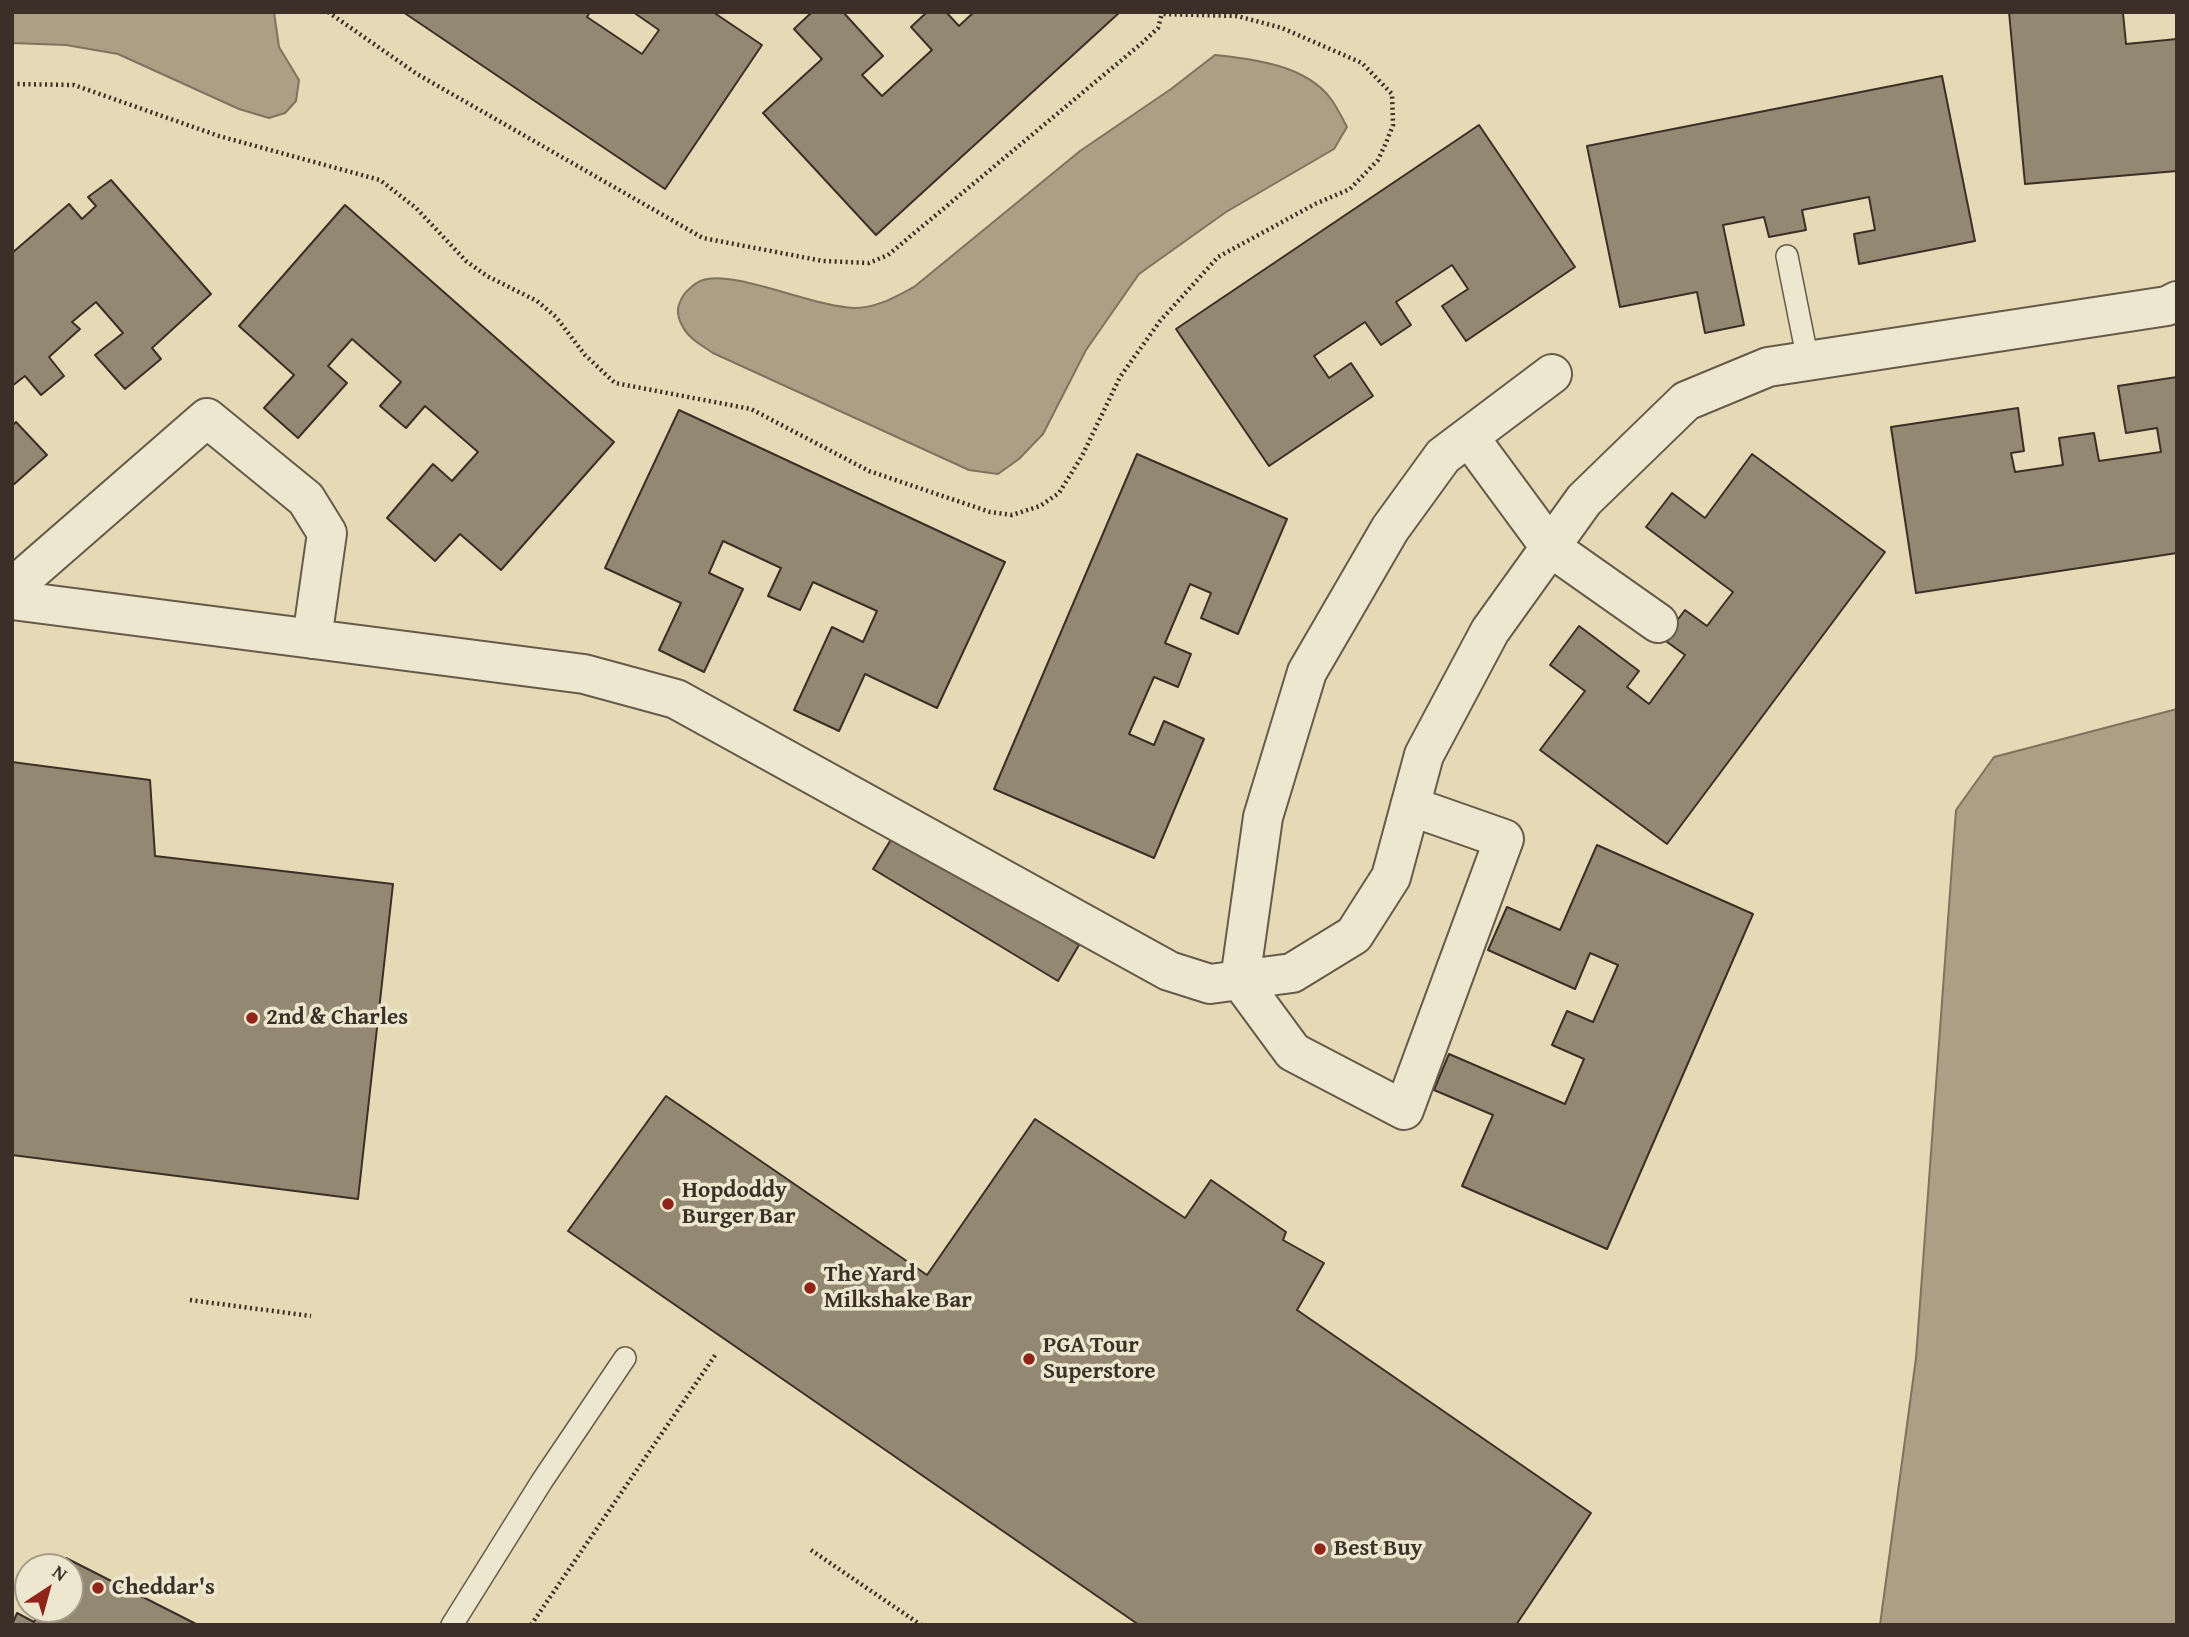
<!DOCTYPE html>
<html>
<head>
<meta charset="utf-8">
<style>
	body { margin:0 }
	#map { position:relative; width:2189px; height:1637px; overflow:hidden; background:#e5dab5; font-family:"Gentium Book Plus",serif }
	canvas { display:block }
	.frame { position:absolute; inset:0; border:14px solid #3b2f27; pointer-events:none }
	.north { position:absolute; left:14px; top:1553px; width:70px; height:70px; box-sizing:border-box; background:#eee7cf; border:2px solid #a69d8c; border-radius:50%; rotate:36deg; font-size:19px; font-weight:700; line-height:28px; text-align:center; color:#3b2f27 }
	.north::after { content:''; display:block; margin:auto; width:24px; height:32px; background:#8f2418; clip-path:polygon(50% 0,100% 100%,50% 72%,0 100%) }
</style>
</head>
<body>
<div id="map">
<canvas width="2189" height="1637"></canvas>
<div class="frame"></div>
<div class="north">N</div>
</div>
<script>
const ctx = document.querySelector('canvas').getContext('2d');
ctx.lineJoin = 'round';
function fillPath(path, color) { ctx.fillStyle = color; ctx.fill(path, 'evenodd'); }
function stroke(path, color, width, dash) { ctx.strokeStyle = color; ctx.lineWidth = width; ctx.lineCap = dash ? 'butt' : 'round'; ctx.setLineDash(dash || []); ctx.stroke(path); }
function label(font, color, halo, rows, align = 'center') {
  ctx.font = font + ' "Gentium Book Plus",serif'; ctx.lineWidth = 7; ctx.setLineDash([]); ctx.textBaseline = 'middle'; ctx.strokeStyle = halo; ctx.fillStyle = color; for (const [text, x, y, turn = 0] of rows) {
    ctx.save(); ctx.translate(x, y); ctx.rotate((+turn || 0) * Math.PI / 180); ctx.textAlign = isNaN(turn) ? turn : align; if (halo) ctx.strokeText(text, 0, 0); ctx.fillText(text, 0, 0); ctx.restore();
  }
}
const water = new Path2D(`
	M12 12H274L279 47 299 80 296 101 285 113 269 118 239 109 118 54 66 45 12 43Z
	M1215 55C1253 59 1306 65 1331 99 1337 107 1342 118 1347 127L1334 149 1226 212 1139 274 1086 350 1043 434 1019 459 998 474 969 470 713 353C698 343 687 338 680 321 676 311 678 305 683 296 687 290 696 282 703 280 734 270 815 307 854 308 877 308 895 297 914 287L1080 151 1171 89Z
	M2177 709V1625H1880L1916 1358 1956 810 1994 757Z`);
fillPath(water, '#aba085');
stroke(water, '#7e735f', 2);
const building = new Path2D(`
	M403 12H590L587 17 642 54 659 30 633 12H713L762 45 665 189Z
	M812 12H843L883 56 862 75 882 96 932 50 911 27 927 12H946L959 26 974 12H1120L876 235 763 113 822 59 794 29Z
	M2009 12H2126L2123 13 2126 44 2177 39V171L2025 184Z
	M1942 76 1975 241 1859 264 1854 234 1875 230 1869 197 1802 210 1806 230 1769 237 1764 217 1723 225 1744 325 1705 333 1697 292 1620 307 1587 146Z
	M1479 125 1575 267 1466 341 1442 306 1468 289 1452 265 1396 302 1411 325 1381 345 1365 322 1314 356 1329 378 1351 363 1373 396 1269 466 1176 329Z
	M111 180 211 294 152 348 161 359 125 389 95 355 123 333 96 302 72 322 80 329 49 357 64 376 41 395 25 376 12 386V253L69 204 82 219 96 206 88 197Z
	M345 205 614 442 501 570 460 534 435 561 387 518 433 464 452 481 478 452 425 406 406 428 380 406 401 382 352 339 328 366 347 383 298 438 264 408 294 375 239 326Z
	M2177 377V553L1916 593 1891 427 2018 408 2024 451 2011 453 2015 472 2063 465 2059 438 2094 433 2099 461 2161 452 2157 428 2126 433 2118 386Z
	M679 410 1005 562 937 708 865 674 839 731 794 710 832 627 863 642 877 611 813 582 800 610 768 596 781 568 723 541 709 573 743 589 704 672 659 650 681 603 605 568Z
	M16 422 47 455 12 486V426Z
	M1137 454 1287 519 1238 634 1201 618 1211 593 1190 584 1165 643 1191 654 1178 687 1154 677 1129 734 1154 745 1164 721 1204 739 1154 858 994 789Z
	M1752 454 1885 552 1667 844 1540 750 1585 691 1550 665 1579 626 1639 671 1627 687 1649 704 1685 655 1663 639 1685 610 1707 626 1733 592 1646 527 1672 493 1705 518Z
	M12 762 150 780 155 856 393 884 358 1199 12 1155Z
	M895 833 1079 945 1058 981 873 869Z
	M1597 845 1753 914 1607 1249 1462 1186 1493 1115 1434 1090 1449 1054 1565 1104 1584 1059 1552 1045 1567 1011 1593 1022 1618 965 1590 953 1575 989 1488 950 1507 907 1560 930Z
	M666 1096 927 1275 1035 1119 1185 1218 1211 1180 1286 1232 1283 1240 1324 1263 1297 1310 1591 1513 1516 1625H1139L568 1231Z
	M66 1558 198 1625H12L17 1613 34 1622 41 1609H70V1567H62Z`);
fillPath(building, '#938871');
stroke(building, '#3b2f27', 2);
const lane = new Path2D(`
	M1787 256 1808 361
	M452 1625 542 1481 625 1358`);
const street = new Path2D(`
	M1469 437 1550 547 1658 623
	M12 588 207 418 306 499 327 533 312 639
	M12 600 584 674 676 699 1169 971 1210 984 1292 973 1354 935 1391 877 1424 755 1490 631 1584 500 1686 401 1768 367 2167 306 2177 301
	M1410 806 1504 839 1404 1110 1293 1052 1240 980 1263 817 1307 672 1390 529 1443 456 1552 374`);
stroke(lane, '#665a4a', 24);
stroke(street, '#665a4a', 42);
stroke(new Path2D(`
	M328 12 417 74 703 238 823 261 869 263 888 255 1142 43 1158 28 1162 13
	M12 84 74 85 219 136 380 180 416 208 466 261 487 276 537 301 556 317 585 355 615 383 751 409 869 471 990 512 1012 515 1040 506 1059 493 1082 456 1120 377 1160 321 1218 257 1315 204 1350 189 1378 160 1386 143 1393 125 1392 94 1362 63 1282 28 1237 16 1162 14
	M190 1300 311 1316
	M811 1550 921 1625
	M531 1625 716 1354`), '#3b2f27', 4.5, [2, 3.5]);
stroke(lane, '#eee7cf', 21);
stroke(street, '#eee7cf', 38);
for (const [x, y, r, color] of [
	[252,1018,7,"#8f2418"],
	[668,1204,7,"#8f2418"],
	[810,1288,7,"#8f2418"],
	[1029,1359,7,"#8f2418"],
	[1320,1549,7,"#8f2418"],
	[98,1588,7,"#8f2418"]
]) { const dot = new Path2D(); dot.arc(x, y, r, 0, 2 * Math.PI); ctx.fillStyle = color; ctx.fill(dot); stroke(dot, '#eee7cf', 2.5); }
label('bold 23px', '#3b2f27', '#eee7cf', [
	["2nd & Charles",266,1018],
	["Hopdoddy",682,1191],
	["Burger Bar",682,1217],
	["The Yard",824,1275],
	["Milkshake Bar",824,1301],
	["PGA Tour",1043,1346],
	["Superstore",1043,1372],
	["Best Buy",1334,1549],
	["Cheddar's",112,1588]
], 'left');
</script>
</body>
</html>
